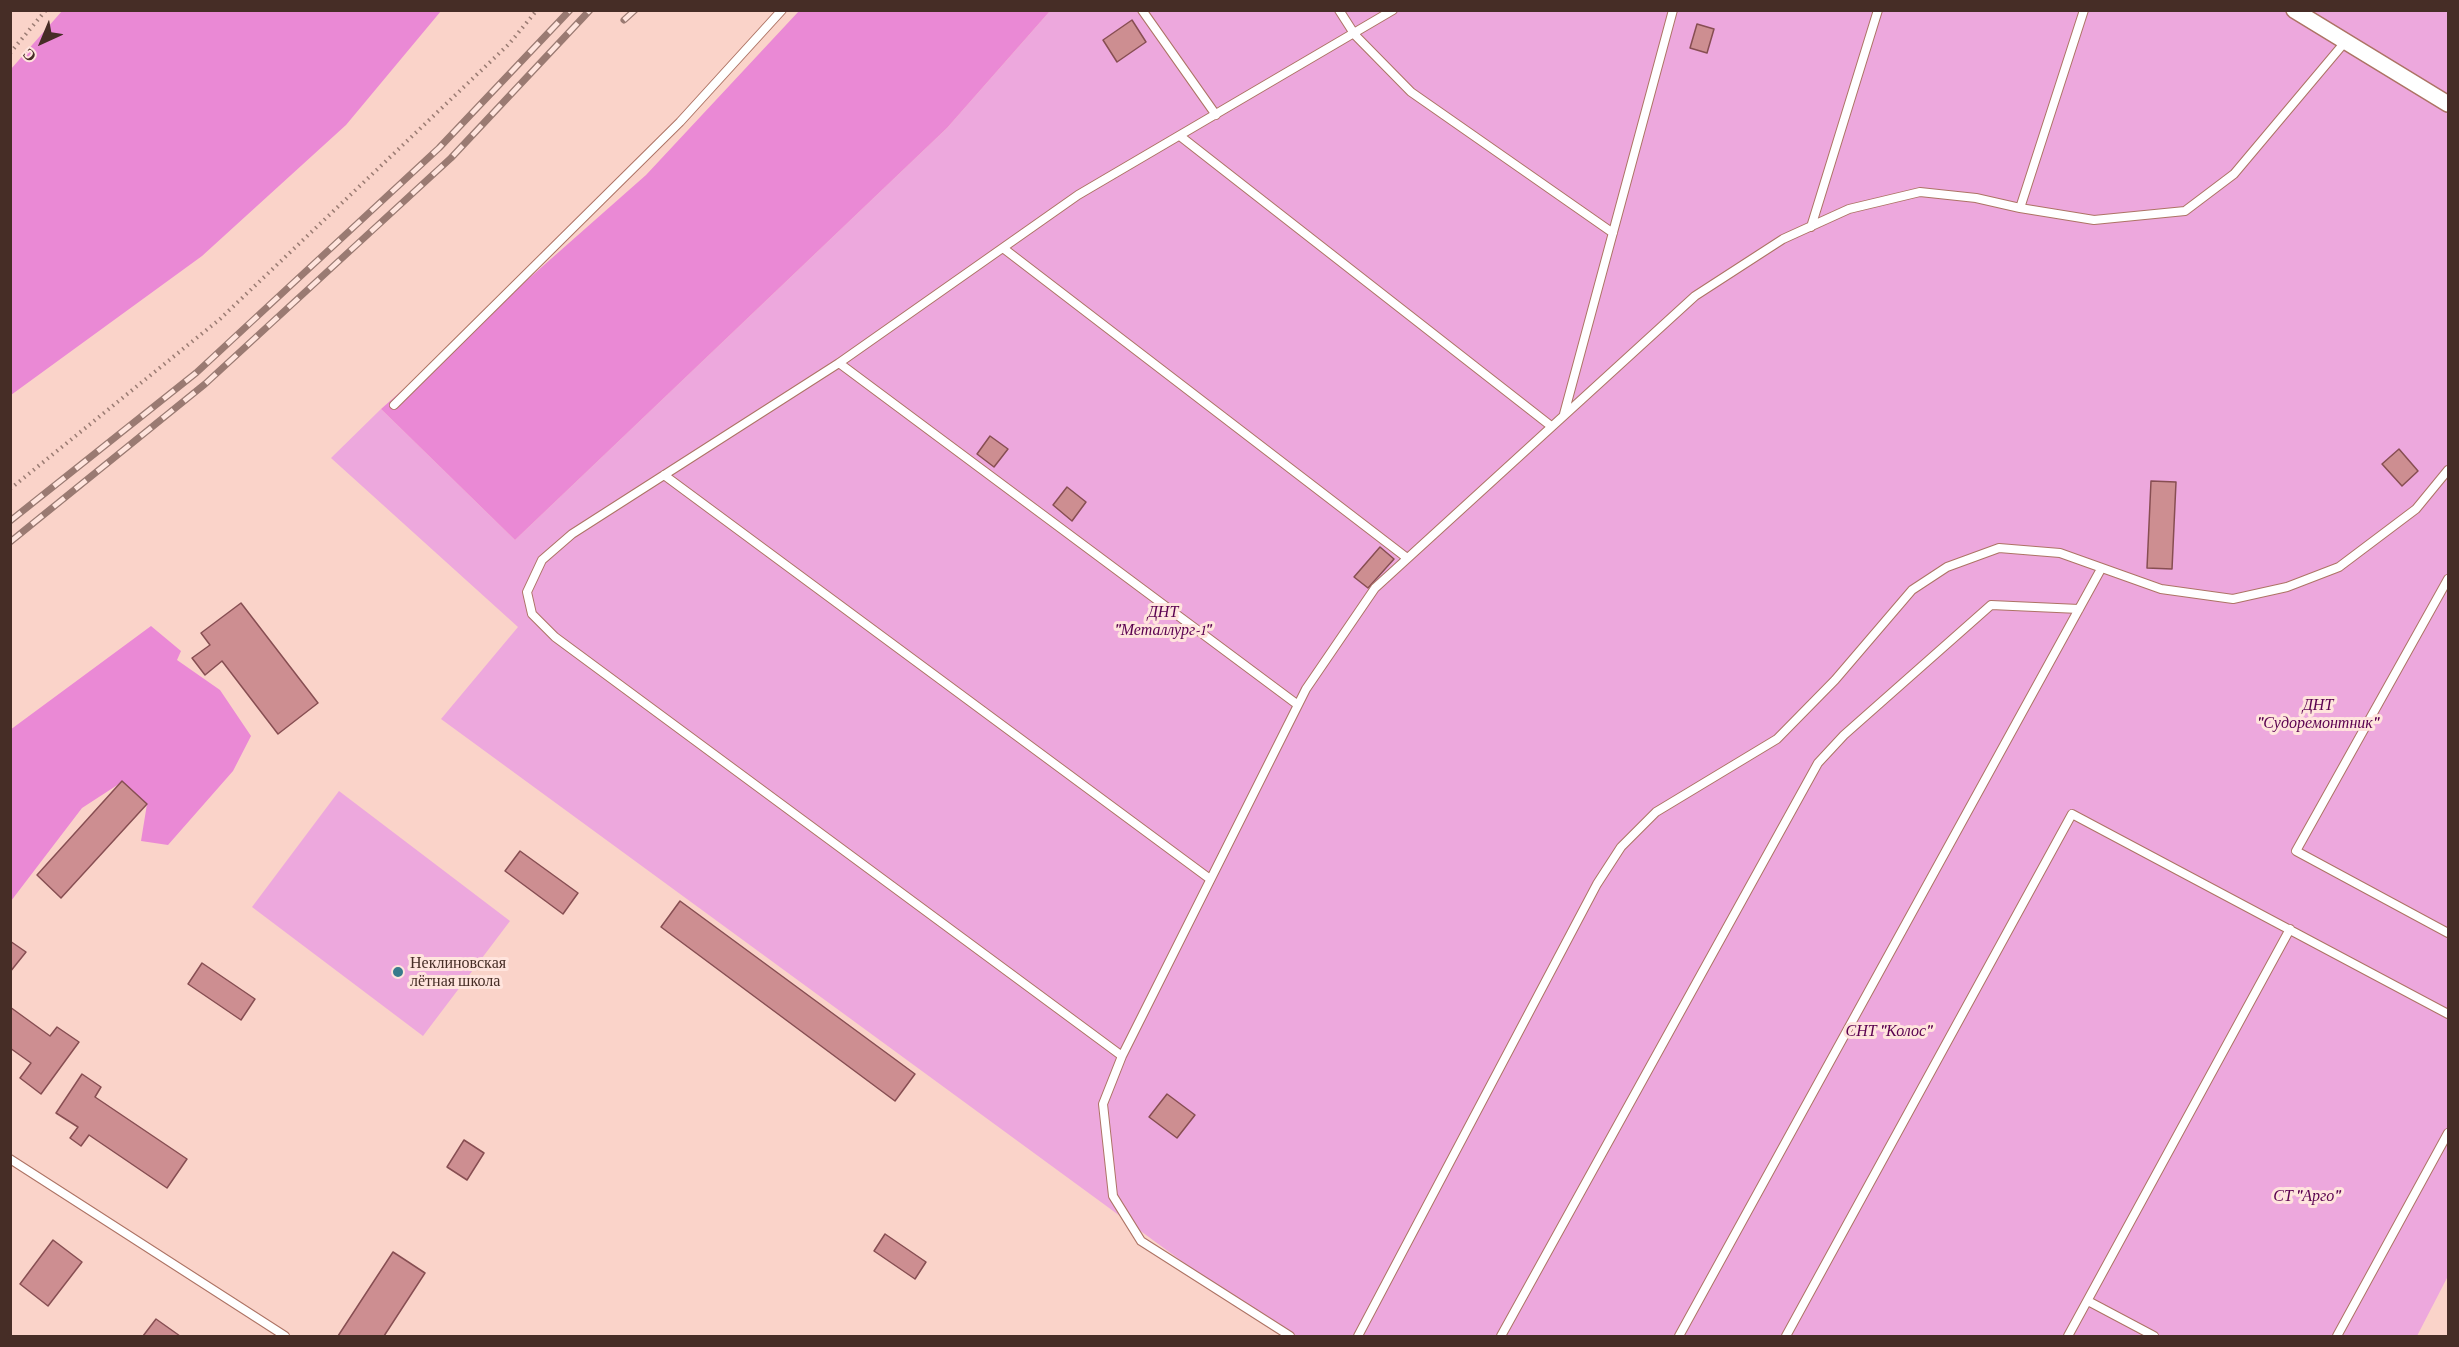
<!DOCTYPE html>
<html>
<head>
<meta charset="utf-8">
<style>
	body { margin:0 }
	#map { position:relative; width:2459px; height:1347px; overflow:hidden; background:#fad3c9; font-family:"Crimson Pro",serif }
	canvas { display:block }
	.frame { position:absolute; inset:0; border:12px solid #462d26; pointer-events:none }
	.north { position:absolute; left:12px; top:12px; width:60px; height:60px; -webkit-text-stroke:4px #ffe4dd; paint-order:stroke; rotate:224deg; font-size:16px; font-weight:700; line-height:24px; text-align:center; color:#462d26 }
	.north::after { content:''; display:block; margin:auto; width:21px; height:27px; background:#462d26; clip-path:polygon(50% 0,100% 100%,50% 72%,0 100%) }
</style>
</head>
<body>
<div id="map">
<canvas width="2459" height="1347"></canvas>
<div class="frame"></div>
<div class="north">С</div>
</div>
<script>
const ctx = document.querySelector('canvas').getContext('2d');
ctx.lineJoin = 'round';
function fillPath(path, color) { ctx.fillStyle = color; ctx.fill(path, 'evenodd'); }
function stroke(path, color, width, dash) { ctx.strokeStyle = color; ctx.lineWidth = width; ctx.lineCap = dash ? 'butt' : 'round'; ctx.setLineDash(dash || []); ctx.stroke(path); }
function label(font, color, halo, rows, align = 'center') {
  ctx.font = font + ' "Crimson Pro",serif'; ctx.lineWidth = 6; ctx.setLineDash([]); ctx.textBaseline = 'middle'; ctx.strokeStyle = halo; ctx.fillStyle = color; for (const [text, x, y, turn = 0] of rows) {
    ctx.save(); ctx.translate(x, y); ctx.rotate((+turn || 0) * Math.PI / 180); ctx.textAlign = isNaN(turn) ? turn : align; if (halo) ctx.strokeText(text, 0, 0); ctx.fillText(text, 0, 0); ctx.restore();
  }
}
fillPath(new Path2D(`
	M1050 11H2283L2448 108V1276L2417 1336H1284L441 719 518 627 331 458 381 409 515 540 947 128Z
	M2302 11H2448V95Z
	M339 791 510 921 423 1036 252 907Z`), '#eda8dd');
fillPath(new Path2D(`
	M62 11H441L346 125 202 256 11 395V69Z
	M799 11H1050L947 128 515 540 381 409 646 175Z
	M151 626 181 651 177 660 220 690 251 736 233 771 168 845 141 841 147 804 122 782 82 808 11 901 10 730Z`), '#ea89d5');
const building = new Path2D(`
	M1132 20 1146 42 1117 62 1103 40Z
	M1697 24 1714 29 1707 53 1690 48Z
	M990 436 1008 449 994 467 977 454Z
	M2399 449 2418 471 2402 486 2382 464Z
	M2151 481 2176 482 2172 569 2147 568Z
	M1067 487 1086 502 1072 521 1053 505Z
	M1380 547 1394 559 1368 588 1354 577Z
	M241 603 318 703 278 734 222 661 205 675 192 658 210 645 201 633Z
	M122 781 147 804 61 898 37 875Z
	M520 851 578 893 563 914 505 871Z
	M680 901 915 1074 895 1101 661 927Z
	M10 941 26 952 10 972Z
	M202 963 255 999 241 1020 188 984Z
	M10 1007 50 1036 57 1027 79 1042 41 1094 20 1078 31 1063 10 1048Z
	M82 1074 101 1087 95 1097 187 1159 167 1188 89 1135 81 1146 70 1138 78 1127 56 1113Z
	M1167 1094 1195 1115 1177 1138 1149 1117Z
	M464 1140 484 1153 467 1180 447 1167Z
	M885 1234 926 1262 915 1279 874 1251Z
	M53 1240 82 1262 48 1306 20 1284Z
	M393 1252 425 1273 384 1336H338Z
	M156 1319 180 1336H143Z`);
fillPath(building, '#cd8e91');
stroke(building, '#874e52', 1.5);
const lane = new Path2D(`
	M1142 10 1216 115
	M1339 10 1355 35 1411 92 1613 233
	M1180 136 1551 426
	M2020 208 2084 10
	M1811 227 1878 10
	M1003 248 1407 558
	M839 363 1298 705
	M394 405 680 122 782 10
	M1564 414 1673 10
	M664 475 1210 879
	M2448 579 2296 851 2448 933
	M1122 1056 555 637 532 614 527 592 542 560 572 534 839 363 1078 195 1393 10
	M10 1159 285 1336
	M2088 1301 2154 1336
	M1290 1336 1141 1241 1113 1196 1103 1104 1122 1056 1306 689 1375 588 1695 296 1783 239 1849 209 1920 192 1976 198 2020 208 2094 220 2185 211 2234 174 2345 42
	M1358 1336 1597 884 1621 847 1656 812 1777 739 1835 680 1912 590 1947 567 1999 548 2060 553 2161 589 2233 599 2287 587 2339 567 2416 509 2448 470
	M1501 1336 1818 763 1844 735 1991 605 2079 609
	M1679 1336 2101 569
	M1786 1336 2072 814 2448 1014
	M2068 1336 2290 929
	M2337 1336 2448 1133`);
const street = new Path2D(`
	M2294 10 2448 104`);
stroke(lane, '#ad7364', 10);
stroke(street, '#ad7364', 18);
stroke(new Path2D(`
	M10 53 46 10
	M10 489 220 319 509 44 537 10`), '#9b7c73', 4, [1.5, 4.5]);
stroke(lane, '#fff', 8);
stroke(street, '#fff', 15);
const rail = new Path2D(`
	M624 20 635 10
	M10 521 196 373 439 148 570 10
	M10 542 205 384 451 158 590 10`);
stroke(rail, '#9a7a72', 7);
stroke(rail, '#ffe4dd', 4.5, [14]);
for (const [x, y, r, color] of [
	[398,972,6,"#387b8b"]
]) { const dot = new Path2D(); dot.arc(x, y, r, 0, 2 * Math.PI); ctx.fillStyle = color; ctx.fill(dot); stroke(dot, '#ffe4dd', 2); }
label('italic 16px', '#5a004f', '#ffe4dd', [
	["ДНТ",1163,612],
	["\"Металлург-1\"",1163,630],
	["ДНТ",2318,705],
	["\"Судоремонтник\"",2318,723],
	["СНТ \"Колос\"",1889,1031],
	["СТ \"Арго\"",2307,1196]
]);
label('16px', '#462d26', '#ffe4dd', [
	["Неклиновская",410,963],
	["лётная школа",410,981]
], 'left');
</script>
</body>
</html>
